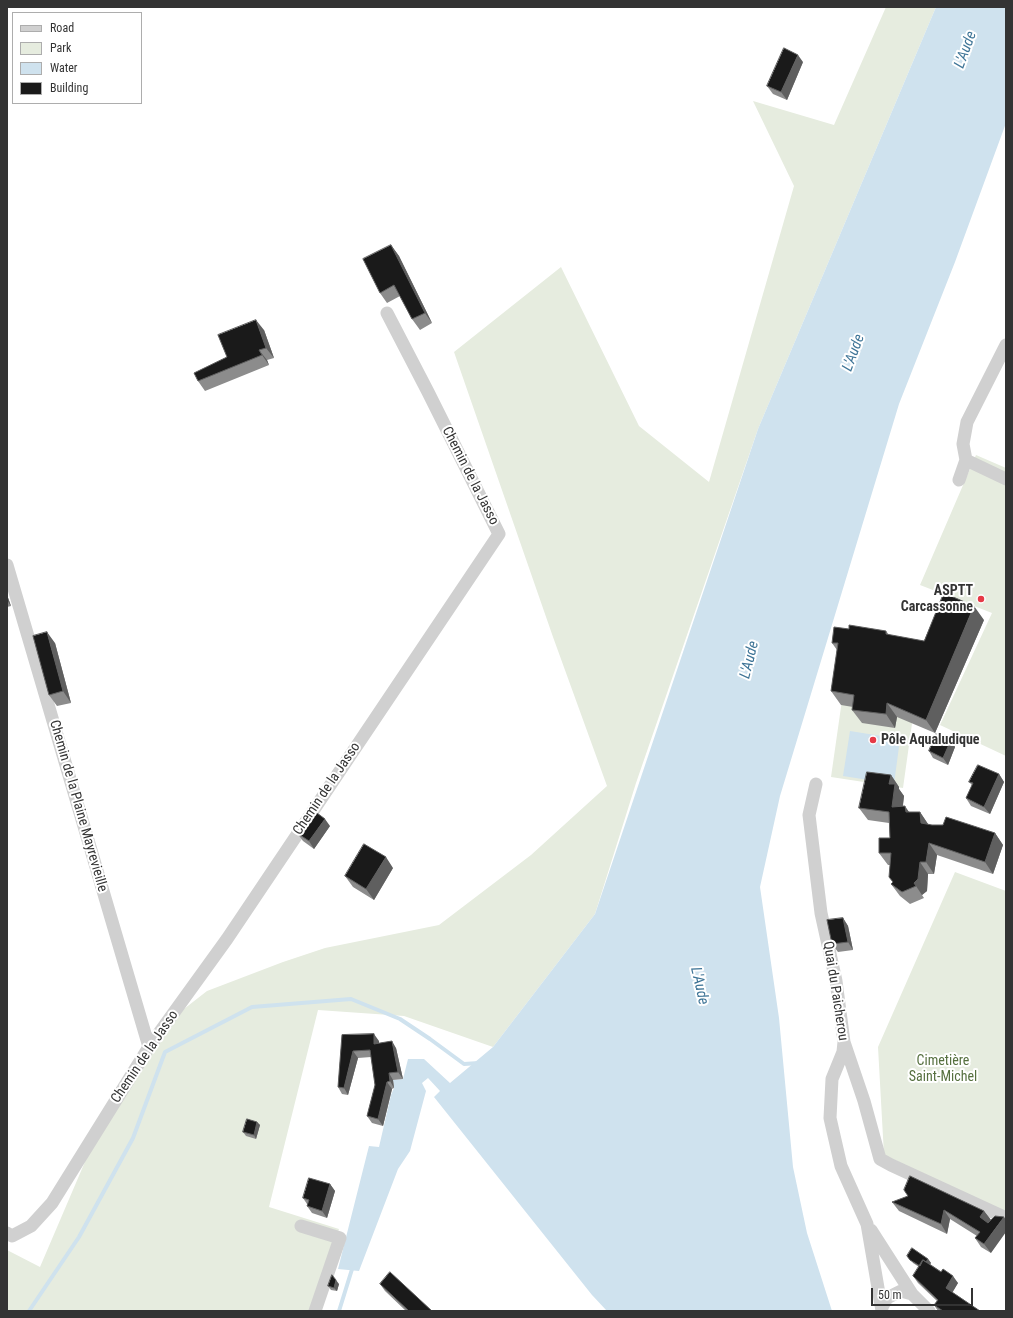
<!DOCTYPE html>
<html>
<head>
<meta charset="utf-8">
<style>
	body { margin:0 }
	#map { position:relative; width:1013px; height:1318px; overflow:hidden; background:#fff; font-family:"Roboto Condensed",sans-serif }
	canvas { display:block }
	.frame { position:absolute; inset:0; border:8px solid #333; pointer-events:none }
	.legend { position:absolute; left:12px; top:12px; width:130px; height:92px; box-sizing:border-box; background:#fff; border:1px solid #adadad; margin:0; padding:5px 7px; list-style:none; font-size:12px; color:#333 }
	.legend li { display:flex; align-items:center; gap:8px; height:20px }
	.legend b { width:20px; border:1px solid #adadad }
	.scale { position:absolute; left:871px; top:1288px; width:102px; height:18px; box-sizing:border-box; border:2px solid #333; border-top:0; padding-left:5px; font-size:12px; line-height:14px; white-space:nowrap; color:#333; -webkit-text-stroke:3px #fff; paint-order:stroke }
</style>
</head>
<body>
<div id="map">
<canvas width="1013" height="1318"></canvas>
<div class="frame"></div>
<ul class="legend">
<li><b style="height:5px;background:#d0d0d0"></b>Road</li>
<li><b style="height:11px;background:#e6ecdf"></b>Park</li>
<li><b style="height:11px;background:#cfe2ee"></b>Water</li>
<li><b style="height:11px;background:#1a1a1a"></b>Building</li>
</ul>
<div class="scale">50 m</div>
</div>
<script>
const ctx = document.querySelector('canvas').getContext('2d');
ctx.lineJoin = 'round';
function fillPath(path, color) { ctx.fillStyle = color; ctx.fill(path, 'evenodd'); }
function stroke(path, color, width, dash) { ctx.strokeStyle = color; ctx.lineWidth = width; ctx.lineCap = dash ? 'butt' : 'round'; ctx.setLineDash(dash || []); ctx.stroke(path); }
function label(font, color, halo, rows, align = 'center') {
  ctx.font = font + ' "Roboto Condensed",sans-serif'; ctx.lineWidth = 4; ctx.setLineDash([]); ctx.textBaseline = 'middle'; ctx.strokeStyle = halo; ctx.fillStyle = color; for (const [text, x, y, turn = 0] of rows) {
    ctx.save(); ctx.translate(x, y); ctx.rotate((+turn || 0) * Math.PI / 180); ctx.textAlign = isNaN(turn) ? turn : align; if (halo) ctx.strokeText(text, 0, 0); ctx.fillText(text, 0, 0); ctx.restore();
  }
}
fillPath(new Path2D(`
	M886 7H936L758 429 636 783 595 914 493 1047 404 1016 318 1010 269 1207 339 1229 311 1311H7V1250L40 1267 105 1115 157 1030 207 991 283 962 325 948 439 925 531 855 607 786 553 637 454 352 561 267 639 426 709 482 794 186 753 101 834 125Z
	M976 455 1006 468V756L940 725 992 613 920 585Z
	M922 652 903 788 831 777 848 658Z
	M955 872 1006 891V1212L884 1155 878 1047Z`), '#e6ecdf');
fillPath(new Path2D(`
	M936 7H1006V123L955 262 899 404 780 796 760 887 779 1018 793 1167 807 1233 832 1311H607L592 1295 434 1097 440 1091 428 1078 422 1083 426 1091 410 1151 398 1169 359 1271 338 1269 369 1146 379 1147 391 1095 394 1088 393 1080 403 1079 408 1059H424L450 1083 493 1047 595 914 758 429Z
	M850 731 900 739 894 784 843 776Z`), '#cfe2ee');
stroke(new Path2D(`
	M29 1311 79 1237 133 1138 165 1052 252 1007 351 999 400 1019 430 1039 464 1064 479 1063
	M339 1311 353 1266`), '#cfe2ee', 4);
stroke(new Path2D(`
	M966 460 1006 479
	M959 480 966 460 963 444 967 422 1006 345
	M7 565 149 1047
	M816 784 809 815 821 913 836 981 844 1042 843 1052 832 1079 830 1118 841 1166 867 1224 882 1311
	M844 1042 864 1101 880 1159 891 1165 1006 1218
	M301 1226 340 1238 315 1311
	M871 1230 912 1294 929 1311
	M7 1233 12 1236 31 1226 52 1203 149 1047 227 939 499 534 428 392 387 313
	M882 1307 887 1298 901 1291 912 1294`), '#d0d0d0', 13);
fillPath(new Path2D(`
	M803 62 787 100 773 94 767 86Z
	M391 245 399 256 432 323 420 330 412 319 400 296 387 303 380 293Z
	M264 330 274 358 267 360 269 365 205 391 198 381 227 357Z
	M7 595 11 606 7 607Z
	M984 620 935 733 897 717 895 728 862 723 852 710 853 707 841 705 831 691 837 650 832 643 849 629 886 631 889 635 924 641Z
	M55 643 71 703 57 706 49 695Z
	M951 740 955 747 948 765 933 758 929 751Z
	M999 774 1004 782 990 814 971 806 966 798 972 785 969 782Z
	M891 775 899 787V789L904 796 903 806 909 812H920L928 824 929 825 995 833 1003 845 993 874 937 855 934 874H928L927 891 922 895 924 898 910 904 900 896 891 884 893 882 890 865H888L879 853 890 838 889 823 868 820 859 808Z
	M330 826 314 849 303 841 297 833Z
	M393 868 374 900 353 887 345 876Z
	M843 918 848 926 853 950 838 952 832 944Z
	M342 1035 379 1041V1043L396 1048 403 1079 393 1080 394 1088 392 1089 383 1126 372 1123 367 1116 375 1085 371 1057 358 1058 348 1095 342 1094 338 1087Z
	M257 1122 260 1125 256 1139 246 1136 243 1132Z
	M330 1184 335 1191 327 1218 312 1213 307 1206V1204L303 1198Z
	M892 1202 984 1211 991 1220 990 1221 991 1253 981 1247 975 1238 977 1236 950 1219 947 1234 899 1211Z
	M907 1256 928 1259 931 1263 930 1264 958 1283 952 1292 980 1311H938L934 1305 937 1301 918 1283 913 1276 919 1267 913 1263Z
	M339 1284 337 1291 331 1290 328 1286Z
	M380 1284 432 1311H406L385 1291Z`), '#8c8c8c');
fillPath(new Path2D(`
	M798 55 803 62 787 100 781 92Z
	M391 245 399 256 432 323 425 313Z
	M256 320 264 330 274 358 266 348Z
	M259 350 267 360 269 365 262 355Z
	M7 595 11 606 7 600Z
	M974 606 984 620 935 733 926 720Z
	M47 632 55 643 71 703 63 691Z
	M887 703 897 717 895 728 886 714Z
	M951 740 955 747 948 765 943 758Z
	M999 774 1004 782 990 814 984 807Z
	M891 775 899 787V789L904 796 901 819 892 807 889 784Z
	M905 806 913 818 906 812Z
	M920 812 928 824 930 835 921 823Z
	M325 819 330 826 314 849 309 841Z
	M995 833 1003 845 993 874 985 862Z
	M929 843 937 855 934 874 926 862Z
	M386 857 393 868 374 900 366 889Z
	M920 862 928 874 927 891 922 895 914 883Z
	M843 918 848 926 853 950 848 942Z
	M374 1034 379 1041V1051L374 1044Z
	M392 1041 396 1048 403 1079 398 1072Z
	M353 1051 358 1058 348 1095 344 1088Z
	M389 1073 393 1080 394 1088 390 1081Z
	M387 1082 392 1089 383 1126 378 1119Z
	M257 1122 260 1125 256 1139 254 1135Z
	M330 1184 335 1191 327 1218 322 1211Z
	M944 1210 950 1219 947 1234 941 1224Z
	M984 1211 991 1220 987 1226 980 1217Z
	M1004 1217 1006 1220V1232L991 1253 984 1244Z
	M928 1259 931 1263 925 1271 923 1268Z
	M953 1276 958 1283 951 1295 946 1288Z
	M336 1280 339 1284 337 1291 334 1288Z`), '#5f5f5f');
const building = new Path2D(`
	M784 48 798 55 781 92 767 86Z
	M391 245 425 313 412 319 394 285 380 293 363 259Z
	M256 320 266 348 259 350 262 355 198 381 194 373 227 357 218 335Z
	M944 593 974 606 926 720 887 703 886 714 852 710 854 695 831 691 838 643H832L834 627 849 629V625L886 631V634L924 641Z
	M47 632 63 691 49 695 33 636Z
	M936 734 951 740 943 758 929 751Z
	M978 765 999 774 984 807 966 798 973 783 969 782Z
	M867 772 891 775 889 784H895L892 807 905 806 906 812H920L921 823 932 825H943L946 817 995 833 985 862 929 843 926 862H920L918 879 914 883 916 886 902 892 891 884 893 882 889 877 891 853H879V838H890L889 812 859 808Z
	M313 810 325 819 309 841 297 833Z
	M364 844 386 857 366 889 345 876Z
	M843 918 848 942 832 944 827 920Z
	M374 1034V1044L392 1041 398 1072 389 1073 390 1081 387 1082 378 1119 367 1116 375 1085 370 1050 353 1051 344 1088 338 1087 342 1035Z
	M247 1119 257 1122 254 1135 243 1132Z
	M910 1176 984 1211 980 1217 988 1223 995 1216 1004 1217 984 1244 975 1238 980 1232 944 1210 941 1224 892 1202 908 1196 904 1190Z
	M309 1178 330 1184 322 1211 307 1206 309 1200 303 1198Z
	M912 1248 928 1259 926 1262 923 1260 920 1266 910 1260 907 1256Z
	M923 1260 941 1272 943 1269 953 1276 946 1288 980 1311H943L934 1305 938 1300 913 1276Z
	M390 1272 432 1311H409L380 1284Z
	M332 1275 336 1280 334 1288 328 1286Z`);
fillPath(building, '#1a1a1a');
stroke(building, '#5f5f5f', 1);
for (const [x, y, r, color] of [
	[981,599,4,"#e63946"],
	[873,740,4,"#e63946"]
]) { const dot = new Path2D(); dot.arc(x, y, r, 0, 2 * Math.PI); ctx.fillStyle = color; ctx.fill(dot); stroke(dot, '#fff', 1.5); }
label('14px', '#333', '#fff', [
	["Chemin de la Jasso",470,476,63],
	["Chemin de la Jasso",327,789,-56],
	["Chemin de la Plaine Mayrevieille",78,806,74],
	["Quai du Paicherou",835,991,81],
	["Chemin de la Jasso",145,1057,-56]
]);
label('bold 14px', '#333', '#fff', [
	["ASPTT",973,591],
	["Carcassonne",973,607],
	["Pôle Aqualudique",881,740,"left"]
], 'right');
label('14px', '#56703f', '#fff', [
	["Cimetière",943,1061],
	["Saint-Michel",943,1077]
]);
label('italic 15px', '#3f7597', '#fff', [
	["L'Aude",966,50,-70],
	["L'Aude",854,353,-70],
	["L'Aude",750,660,-76],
	["L'Aude",699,986,77]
]);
</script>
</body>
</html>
